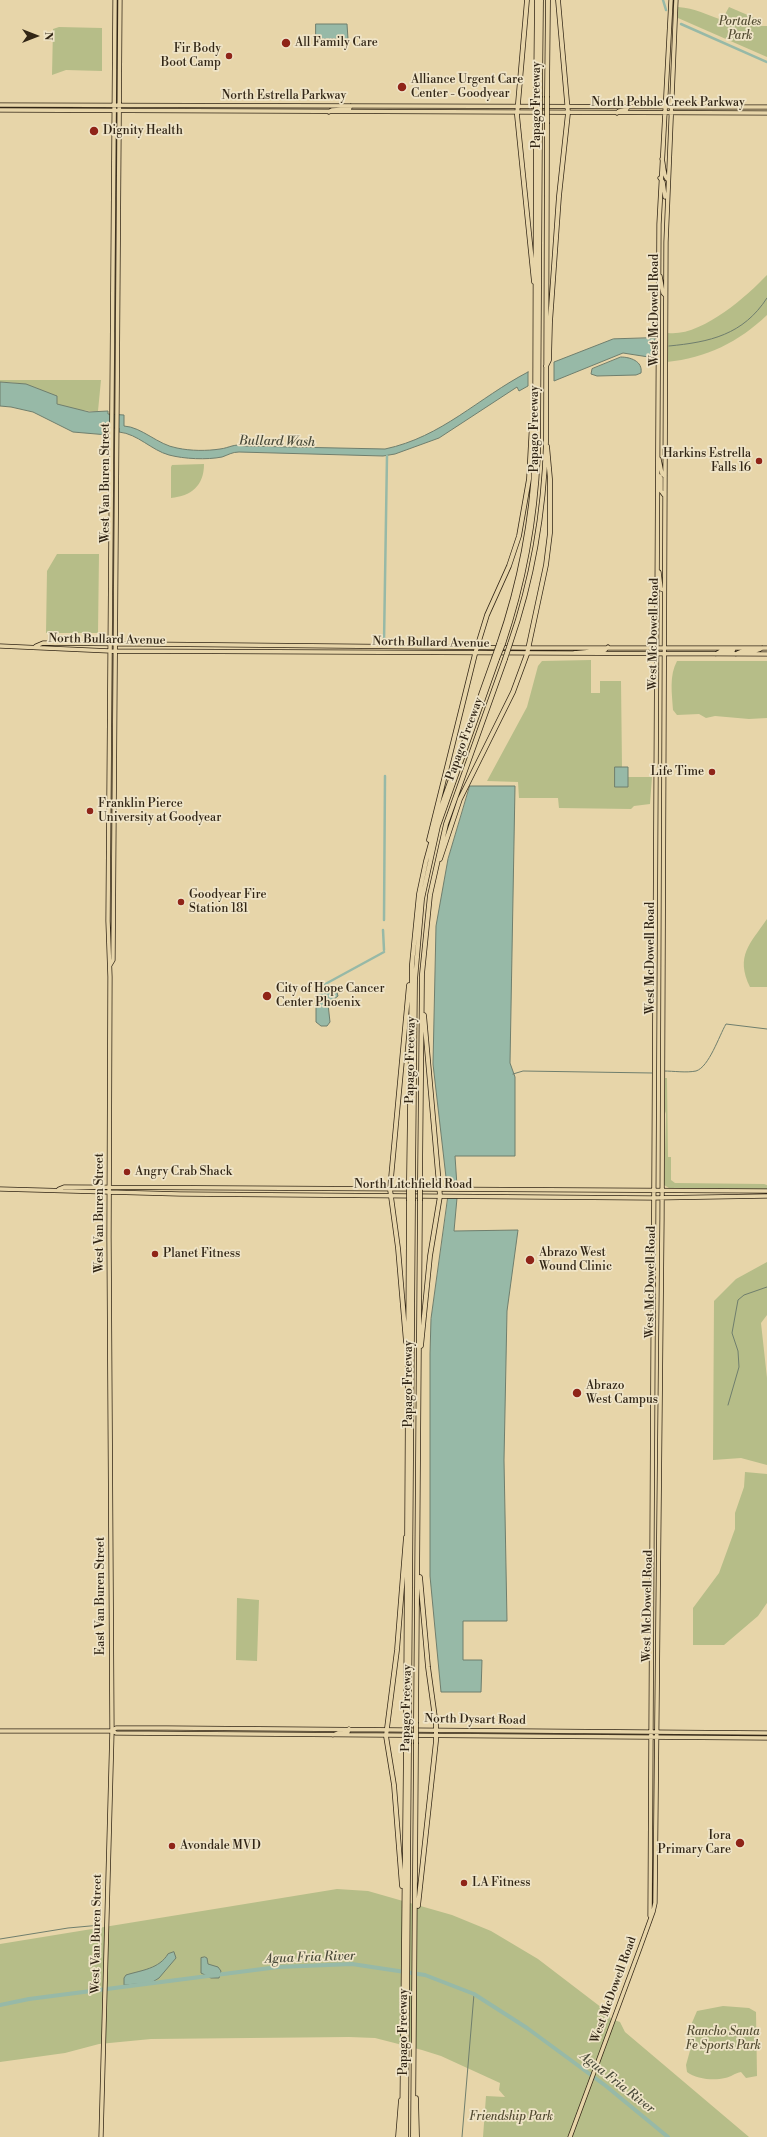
<!DOCTYPE html>
<html>
<head>
<meta charset="utf-8">
<style>
	body { margin:0 }
	#map { position:relative; width:767px; height:2137px; overflow:hidden; background:#e7d5a9; font-family:"Libre Bodoni",serif }
	canvas { display:block }
	.north { position:absolute; left:16px; top:16px; width:40px; height:40px; -webkit-text-stroke:3px #efe4c7; paint-order:stroke; rotate:90deg; font-size:11px; font-weight:700; line-height:16px; text-align:center; color:#322616 }
	.north::after { content:''; display:block; margin:auto; width:14px; height:18px; background:#322616; clip-path:polygon(50% 0,100% 100%,50% 72%,0 100%) }
</style>
</head>
<body>
<div id="map">
<canvas width="767" height="2137"></canvas>
<div class="north">N</div>
</div>
<script>
const ctx = document.querySelector('canvas').getContext('2d');
ctx.lineJoin = 'round';
function fillPath(path, color) { ctx.fillStyle = color; ctx.fill(path, 'evenodd'); }
function stroke(path, color, width, dash) { ctx.strokeStyle = color; ctx.lineWidth = width; ctx.lineCap = dash ? 'butt' : 'round'; ctx.setLineDash(dash || []); ctx.stroke(path); }
function label(font, color, halo, rows, align = 'center') {
  ctx.font = font + ' "Libre Bodoni",serif'; ctx.lineWidth = 3.5; ctx.setLineDash([]); ctx.textBaseline = 'middle'; ctx.strokeStyle = halo; ctx.fillStyle = color; for (const [text, x, y, turn = 0] of rows) {
    ctx.save(); ctx.translate(x, y); ctx.rotate((+turn || 0) * Math.PI / 180); ctx.textAlign = isNaN(turn) ? turn : align; if (halo) ctx.strokeText(text, 0, 0); ctx.fillText(text, 0, 0); ctx.restore();
  }
}
fillPath(new Path2D(`
	M678 7C695 8 707 15 722 20L729 7 757 19 759 26H767V57L678 18Z
	M59 27 102 28V71L66 70 52 75 53 29Z
	M767 275V315C739 342 706 358 667 362L668 333C701 337 746 297 767 275Z
	M0 380H101L98 411C88 412 65 408 56 403 51 399 48 394 42 391 29 384 14 382 0 382Z
	M204 464C204 486 191 496 171 498V467L172 465Z
	M57 554H99L98 633H46L47 571Z
	M591 660V693H600V681H621L622 767H615L627 787 628 777H652L650 804 634 806 631 809 559 808 558 798H519L518 782 487 781 527 707 538 666 542 661Z
	M677 661H767V718L749 719 715 716 706 718 699 714 677 715 673 710C672 693 669 676 677 661Z
	M767 919V987H750C735 956 750 944 767 919Z
	M663 1078H667L668 1157H671V1180L675 1183 764 1184 767 1185V1189L669 1188 664 1185 666 1114 663 1105Z
	M767 1262V1315L761 1323 767 1378V1465L741 1458 713 1460 714 1301 736 1279Z
	M745 1472 767 1474V1603L758 1616 724 1645H693V1608L719 1573 735 1529V1513L744 1487Z
	M237 1598 259 1600 257 1661 236 1660Z
	M337 1889 368 1891 452 1915 491 1931 538 1959 606 2011 611 2019 620 2022 625 2032 749 2137H483L486 2096 505 2097 499 2090 500 2083 441 2056 422 2050 375 2038 349 2037 151 2039 99 2044 65 2053 0 2062V1944Z
	M723 2006 749 2008 756 2012 757 2076 746 2078 741 2072C735 2073 731 2077 725 2078 714 2081 696 2079 687 2072L686 2065 691 2047 688 2038V2032L697 2011Z`), '#b6bd88');
const water = new Path2D(`
	M316 24H347L348 39H316Z
	M655 338V358L623 353 554 381V362L613 339Z
	M621 357C630 357 643 361 641 373L636 375 597 376 591 374 592 369Z
	M528 372V386L519 391 517 387 439 438 395 454 383 456 239 452C232 452 228 455 222 457 207 460 184 459 169 455 151 450 138 434 119 432V428H108V435L73 432 33 412 11 407 0 406V382L26 384 57 396V404L89 412 108 411V414L124 415V426C142 427 158 445 177 448 191 451 207 451 220 449 229 448 235 443 244 446L385 449C442 437 478 398 528 372Z
	M615 767H628V787H615Z
	M470 786H515L510 1063 515 1077V1156H455L457 1186H447L433 1064 436 926 448 859Z
	M330 988 336 989 338 996 328 1004 330 1022 327 1026H321L316 1022V998Z
	M448 1198H457L454 1231 518 1230 507 1311 504 1460 507 1621H463V1660H482L481 1692H441L430 1576V1354L431 1319Z
	M174 1952 176 1958 159 1978 151 1983 124 1985V1978L126 1975C142 1970 159 1969 168 1954Z
	M205 1957 207 1958 208 1964 218 1967 221 1971 219 1978H211L201 1973V1958Z`);
fillPath(water, '#97b9a7');
stroke(water, '#6f7e6d', 1);
stroke(new Path2D(`
	M669 346C710 342 743 335 767 298
	M664 1071C674 1071 686 1073 696 1071 709 1067 719 1036 726 1024L767 1029
	M513 1074 523 1071 652 1073
	M728 1405 739 1367 738 1351 732 1333 738 1300 744 1295 767 1287
	M0 1939 68 1928 101 1925
	M462 2137 474 1994`), '#6f7e6d', 1);
stroke(new Path2D(`
	M663 0 666 10
	M681 24 767 62
	M384 642 387 456
	M384 920 385 776
	M383 930 384 950
	M320 994 318 988 384 952`), '#97b9a7', 2.5);
stroke(new Path2D(`
	M0 2005 29 1999 278 1967 352 1964 425 1975 474 1994 527 2028 606 2086 668 2137`), '#97b9a7', 4);
const major = new Path2D(`
	M0 105 767 107
	M0 110 767 113
	M329 112 332 110 349 109 351 106
	M617 113 619 111 626 110 628 107
	M662 159C664 165 663 174 667 179
	M660 178 663 182 665 197
	M660 276 663 293 665 295
	M659 459 662 474 665 476
	M658 475 661 478V491L664 495
	M659 572 661 589 664 590
	M0 646 110 651 767 654
	M36 646 43 643 529 648H767
	M574 653 605 650 608 647
	M716 654 721 651H733L734 648
	M736 654C743 648 754 654 762 648
	M110 965 113 960 120 0
	M0 1189 180 1194 652 1198 767 1196
	M59 1189 64 1187 767 1191
	M0 1731H112L116 1733 767 1738
	M112 1731 116 1728H167L767 1733
	M333 1735 338 1733 348 1732 349 1729
	M650 1916 659 224 671 0
	M101 2137 112 1731 109 1237 110 977 108 921 115 0
	M570 2137 640 1948 653 1912 655 1903 662 1219 666 242 676 0`);
const highway = new Path2D(`
	M527 0 517 115 534 282
	M536 96 537 0
	M540 96 541 0
	M547 96 548 0
	M546 366 549 360 550 322 559 196 568 113 558 0
	M499 644C520 583 532 521 535 456L536 124
	M503 644C524 582 535 521 538 455L540 124
	M510 644C533 578 544 512 546 442L547 124
	M429 840 475 654 487 615 509 566 519 536 529 479 532 423
	M440 859 460 799 513 692 527 654 546 565 550 533V479L547 446
	M409 1181 412 964 419 894 426 861 440 810 494 658
	M413 1181 415 980 422 899 438 826 497 659
	M420 1181 422 974 430 895 446 824 505 659
	M406 1342 398 1248 390 1189 409 985
	M421 1346 430 1256 440 1196 424 1015
	M406 1722 409 1201
	M409 1722 413 1201
	M416 1722 420 1201
	M402 1886 394 1785 386 1736 397 1650 406 1537
	M418 1906 436 1741V1725L428 1667 420 1577
	M416 2098 417 2137
	M398 2137 401 2100
	M402 2137 406 1744
	M406 2137 409 1744
	M413 2137 416 1744`);
stroke(major, '#322616', 5);
stroke(highway, '#322616', 5.5);
stroke(major, '#e7d5a9', 3.5);
stroke(highway, '#e7d5a9', 4);
const highwayBridge = new Path2D(`
	M536 124V96
	M540 124V96
	M547 124V96
	M494 658 499 644
	M497 659 503 644
	M505 659 510 644
	M413 1181V1201
	M409 1201V1181
	M420 1201V1181
	M406 1722V1744
	M409 1744V1722
	M416 1744V1722`);
stroke(highwayBridge, '#322616', 5.5, []);
stroke(highwayBridge, '#e7d5a9', 4);
for (const [x, y, r, color] of [
	[286,43,5,"#8f2418"],
	[229,56,4,"#8f2418"],
	[402,87,5,"#8f2418"],
	[94,131,5,"#8f2418"],
	[759,461,4,"#8f2418"],
	[712,772,4,"#8f2418"],
	[90,811,4,"#8f2418"],
	[181,902,4,"#8f2418"],
	[267,996,5,"#8f2418"],
	[127,1172,4,"#8f2418"],
	[155,1254,4,"#8f2418"],
	[530,1260,5,"#8f2418"],
	[577,1393,5,"#8f2418"],
	[740,1843,5,"#8f2418"],
	[172,1846,4,"#8f2418"],
	[464,1883,4,"#8f2418"]
]) { const dot = new Path2D(); dot.arc(x, y, r, 0, 2 * Math.PI); ctx.fillStyle = color; ctx.fill(dot); stroke(dot, '#efe4c7', 1.5); }
label('italic 12px', '#534c32', '#efe4c7', [
	["Portales",740,22],
	["Park",740,36],
	["Rancho Santa",723,2032],
	["Fe Sports Park",723,2046],
	["Friendship Park",511,2117]
]);
label('12px', '#322616', '#efe4c7', [
	["All Family Care",295,43],
	["Fir Body",221,49,"right"],
	["Boot Camp",221,63,"right"],
	["Alliance Urgent Care",411,80],
	["Center - Goodyear",411,94],
	["Dignity Health",103,131],
	["Harkins Estrella",751,454,"right"],
	["Falls 16",751,468,"right"],
	["Life Time",704,772,"right"],
	["Franklin Pierce",98,804],
	["University at Goodyear",98,818],
	["Goodyear Fire",189,895],
	["Station 181",189,909],
	["City of Hope Cancer",276,989],
	["Center Phoenix",276,1003],
	["Angry Crab Shack",135,1172],
	["Abrazo West",539,1253],
	["Wound Clinic",539,1267],
	["Planet Fitness",163,1254],
	["Abrazo",586,1386],
	["West Campus",586,1400],
	["Iora",731,1836,"right"],
	["Primary Care",731,1850,"right"],
	["Avondale MVD",180,1846],
	["LA Fitness",472,1883]
], 'left');
label('12px', '#322616', '#efe4c7', [
	["North Estrella Parkway",284,96],
	["North Pebble Creek Parkway",668,103],
	["Papago Freeway",537,105,-90],
	["West McDowell Road",655,310,-90],
	["Papago Freeway",535,429,-90],
	["West Van Buren Street",106,483,-90],
	["West McDowell Road",654,634,-89],
	["North Bullard Avenue",107,640,1],
	["North Bullard Avenue",431,643,1],
	["Papago Freeway",465,739,-70],
	["West McDowell Road",651,958,-90],
	["Papago Freeway",411,1060,-89],
	["North Litchfield Road",413,1185],
	["West Van Buren Street",100,1213,-90],
	["West McDowell Road",651,1282,-89],
	["Papago Freeway",409,1384,-90],
	["East Van Buren Street",101,1596,-90],
	["West McDowell Road",648,1606,-89],
	["Papago Freeway",407,1708,-89],
	["North Dysart Road",475,1720,1],
	["West Van Buren Street",97,1934,-89],
	["West McDowell Road",614,1990,-70],
	["Papago Freeway",404,2032,-90]
]);
label('italic 13px', '#4b4b3a', '#efe4c7', [
	["Bullard Wash",277,442,1],
	["Agua Fria River",310,1958,-2],
	["Agua Fria River",617,2083,38]
]);
</script>
</body>
</html>
